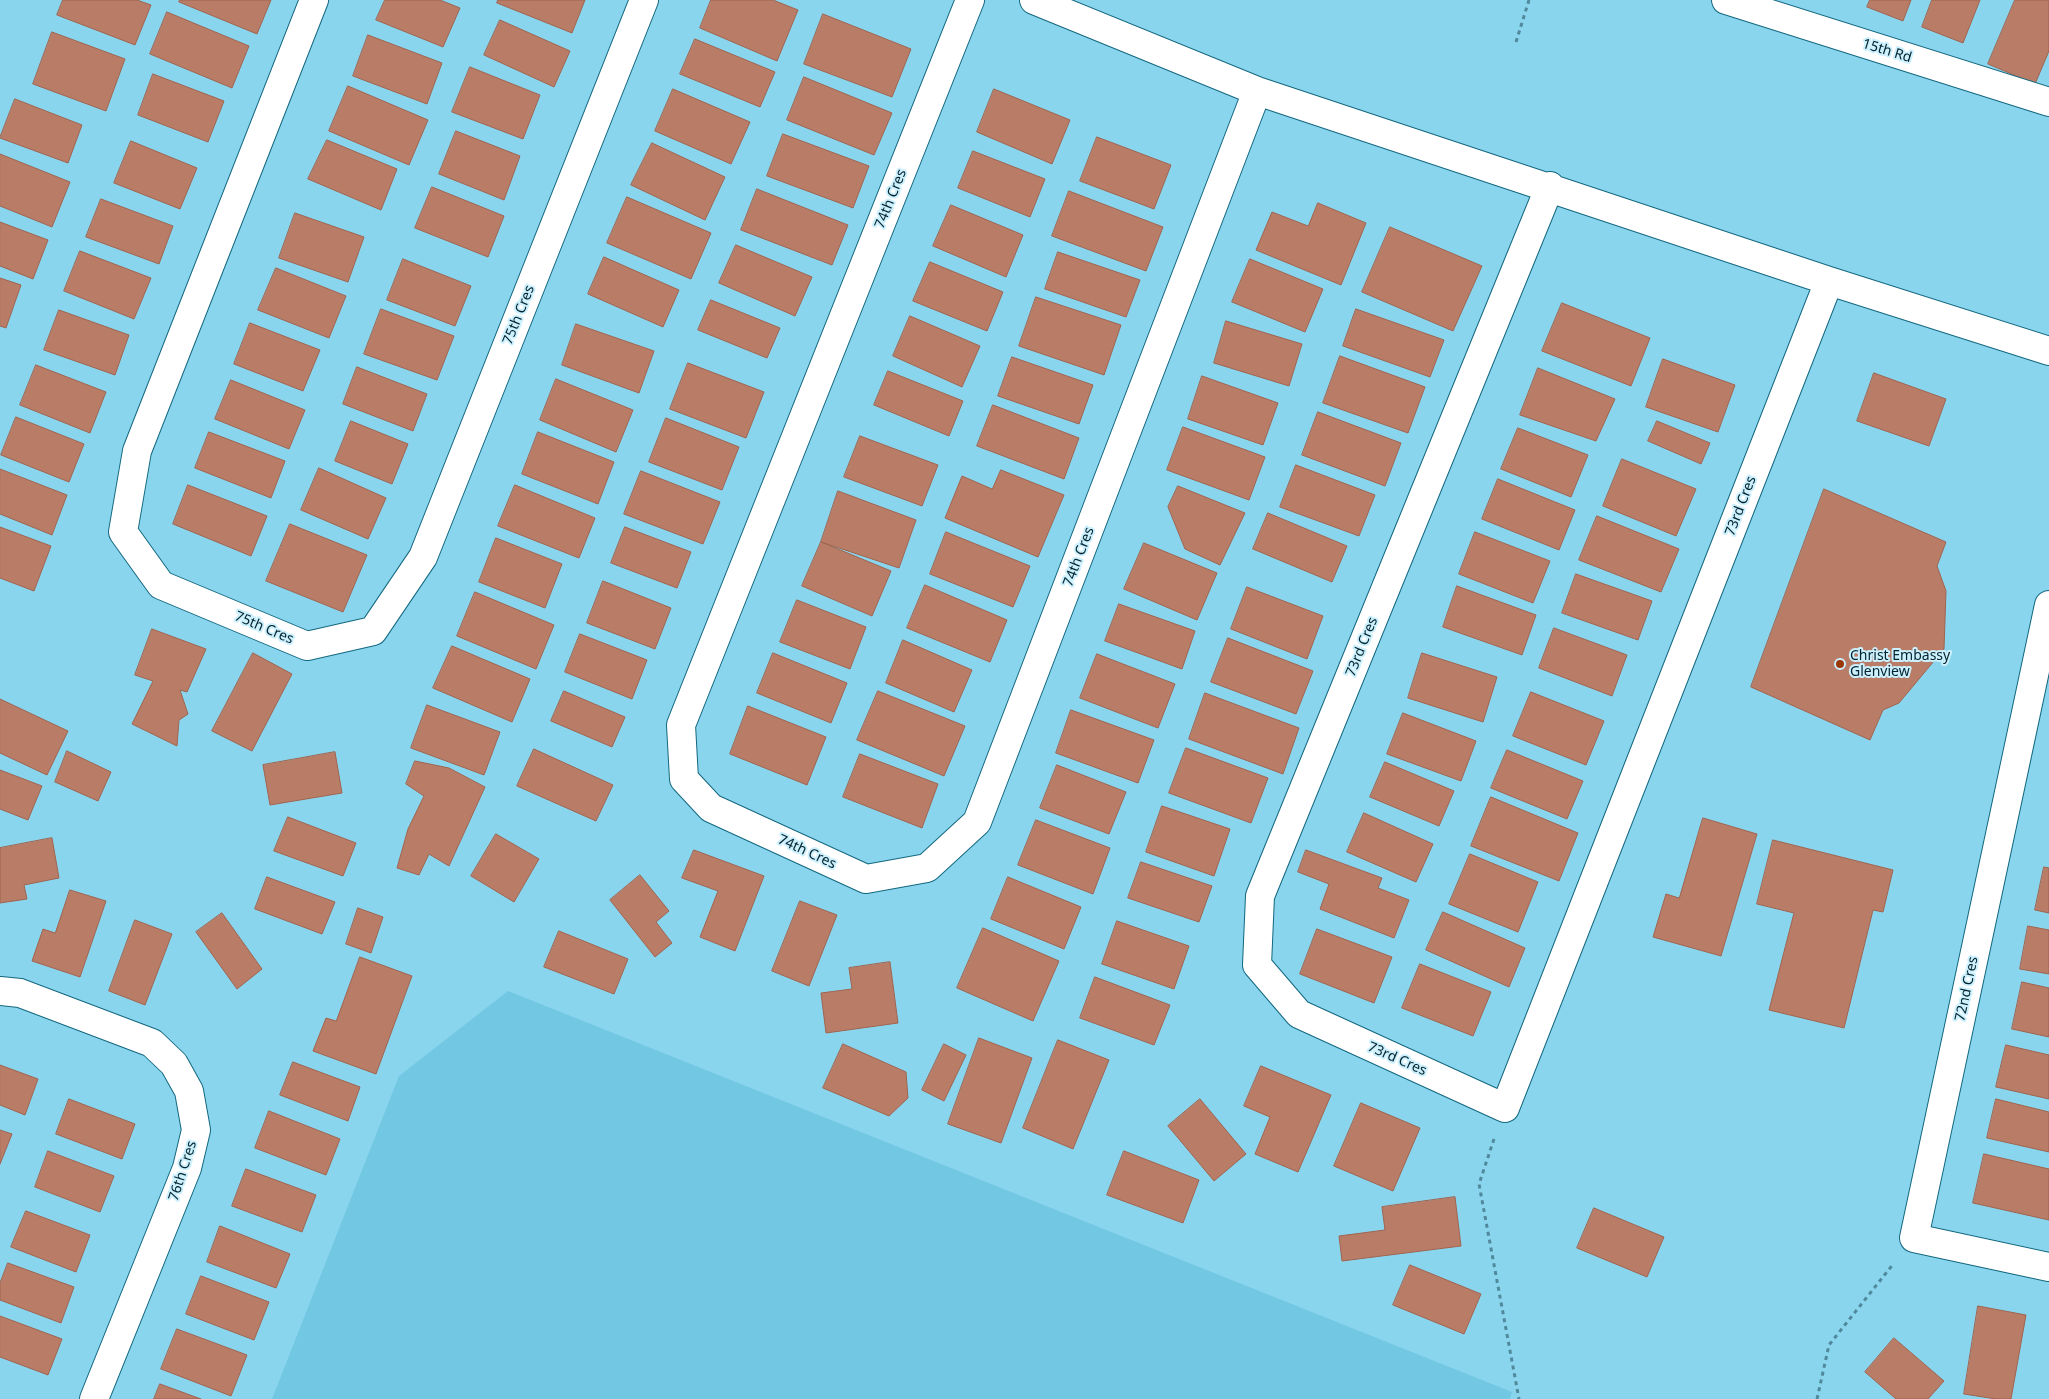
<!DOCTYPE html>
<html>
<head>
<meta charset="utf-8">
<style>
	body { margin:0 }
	canvas { display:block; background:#8ad5ee }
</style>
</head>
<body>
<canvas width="2049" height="1399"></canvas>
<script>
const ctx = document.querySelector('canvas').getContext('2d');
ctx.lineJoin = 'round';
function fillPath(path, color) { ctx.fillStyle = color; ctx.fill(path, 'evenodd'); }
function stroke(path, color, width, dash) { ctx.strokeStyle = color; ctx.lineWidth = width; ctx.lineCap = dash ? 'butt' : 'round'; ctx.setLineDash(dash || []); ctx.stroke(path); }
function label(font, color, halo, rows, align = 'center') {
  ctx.font = font + ' "Noto Sans",sans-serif'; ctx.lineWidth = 4; ctx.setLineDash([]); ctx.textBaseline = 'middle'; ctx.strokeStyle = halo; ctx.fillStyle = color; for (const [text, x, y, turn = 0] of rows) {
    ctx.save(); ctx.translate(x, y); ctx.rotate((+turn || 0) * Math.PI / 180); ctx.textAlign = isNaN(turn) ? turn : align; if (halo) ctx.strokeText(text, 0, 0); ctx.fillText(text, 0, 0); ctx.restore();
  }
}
fillPath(new Path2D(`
	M508 991 1512 1392 1510 1399H272L399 1076Z`), '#72c7e2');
const building = new Path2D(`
	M63 0H137L151 5 135 45 57 15Z
	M180 0H271L257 34 179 2Z
	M385 0H440L460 8 443 47 376 20Z
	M498 0H585L572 33 497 3Z
	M711 0H773L798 10 777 61 700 28Z
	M1870 0H1911L1903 21 1867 7Z
	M1932 0H1980L1963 43 1922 27Z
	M2015 0H2049V51L2035 84 1988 64Z
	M167 12 249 46 232 88 150 54Z
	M823 14 911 49 892 97 804 64Z
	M500 20 570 51 554 87 484 55Z
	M52 32 125 59 106 111 33 84Z
	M368 35 442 63 427 104 353 76Z
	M695 39 775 72 760 107 680 74Z
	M470 67 540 95 523 139 452 112Z
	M153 74 224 101 208 142 138 115Z
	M804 77 892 113 874 155 787 120Z
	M348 86 428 120 409 165 329 131Z
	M673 89 750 122 731 164 655 131Z
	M994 89 1070 120 1052 164 977 132Z
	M15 99 82 125 68 163 0 138Z
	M456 131 520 156 504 200 439 174Z
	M783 134 869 166 853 208 767 176Z
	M1097 137 1171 165 1154 209 1080 181Z
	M327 140 397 169 381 210 308 179Z
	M131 141 197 168 180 209 114 183Z
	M652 143 725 177 705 220 631 185Z
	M973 151 1045 179 1030 217 958 188Z
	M0 154 70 182 52 227 0 206Z
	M432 187 504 216 488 257 415 228Z
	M757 189 848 225 832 265 741 230Z
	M1069 191 1163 227 1146 271 1052 236Z
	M627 197 711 233 691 279 607 243Z
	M101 199 173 226 159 264 86 237Z
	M1318 203 1366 223 1341 285 1256 250 1272 212 1308 226Z
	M951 205 1023 235 1006 277 933 246Z
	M295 213 364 237 348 282 279 258Z
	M0 222 48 240 33 279 0 266Z
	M1390 227 1482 266 1453 331 1362 292Z
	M736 245 812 277 795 316 719 283Z
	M80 251 151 278 134 319 64 291Z
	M1058 252 1140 280 1126 317 1045 289Z
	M604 257 679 290 663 327 588 294Z
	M403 259 471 286 455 326 387 300Z
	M1250 259 1323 289 1305 332 1232 302Z
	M930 262 1003 292 987 331 913 301Z
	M276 268 346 296 329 338 258 310Z
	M0 278 21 285 6 328 0 326Z
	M1036 297 1121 325 1104 375 1019 346Z
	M711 300 780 328 767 358 698 330Z
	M1562 303 1650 338 1631 386 1542 351Z
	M381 309 454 336 437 380 364 354Z
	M1356 309 1444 340 1430 377 1343 346Z
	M59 310 129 335 115 375 44 350Z
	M910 316 980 346 962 387 893 356Z
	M1226 321 1302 344 1289 386 1214 363Z
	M250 323 320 350 303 391 234 364Z
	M576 324 654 351 639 393 562 365Z
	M1340 356 1425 387 1408 433 1323 403Z
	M1012 357 1093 385 1079 424 998 396Z
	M1663 359 1735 385 1718 432 1646 407Z
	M688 363 764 392 746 438 670 409Z
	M36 365 106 392 90 433 20 405Z
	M357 367 427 394 413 431 343 404Z
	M1538 368 1615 399 1596 441 1520 415Z
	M888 371 963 401 949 436 874 405Z
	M1874 373 1946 399 1929 446 1857 421Z
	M1202 376 1278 403 1263 445 1188 419Z
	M556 379 633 410 616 452 540 420Z
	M231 380 305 410 289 449 215 419Z
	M993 405 1079 438 1064 479 977 446Z
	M1318 412 1401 443 1385 486 1302 455Z
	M16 417 84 444 69 482 1 455Z
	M666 418 739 447 722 490 649 462Z
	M351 421 408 444 392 484 335 461Z
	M1657 421 1710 443 1701 464 1648 441Z
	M1183 427 1265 457 1249 500 1167 470Z
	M1518 428 1588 455 1571 497 1501 469Z
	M209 432 285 461 271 498 195 468Z
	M538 432 614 462 598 504 522 474Z
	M860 436 938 465 922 506 844 477Z
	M1622 459 1696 489 1676 536 1603 506Z
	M1296 465 1375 495 1359 536 1280 507Z
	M319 468 386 498 368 539 301 510Z
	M0 469 67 495 52 535 0 514Z
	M1001 470 1064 495 1038 557 945 518 962 476 992 489Z
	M641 471 720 502 703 544 624 514Z
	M1498 479 1575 510 1559 550 1482 519Z
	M188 485 267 516 251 556 173 524Z
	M515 485 595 518 579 558 498 526Z
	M1178 486 1245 513 1220 565 1185 549 1168 507Z
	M1824 489 1946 542 1937 566 1946 591 1944 649 1899 703 1883 710 1870 740 1751 687Z
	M838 491 916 520 899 568 821 542Z
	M1268 513 1347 546 1332 582 1253 549Z
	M1597 516 1679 549 1661 592 1579 560Z
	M290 524 367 555 343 612 266 581Z
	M0 527 51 546 34 591 0 578Z
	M625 527 691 552 677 588 611 563Z
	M946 532 1030 566 1013 607 930 574Z
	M1475 532 1550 561 1533 603 1459 574Z
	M496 538 562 564 545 608 479 582Z
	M821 542 891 571 872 616 802 586Z
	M1144 543 1217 573 1197 620 1124 589Z
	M1576 574 1652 601 1638 640 1562 613Z
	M603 581 671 608 655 649 587 623Z
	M925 585 1007 620 990 662 907 628Z
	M1457 586 1536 615 1522 655 1443 627Z
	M1247 587 1323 616 1307 659 1231 629Z
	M475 592 554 625 536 669 457 636Z
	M797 600 866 627 850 669 780 642Z
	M1119 604 1195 631 1182 669 1105 641Z
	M1554 628 1627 655 1612 696 1539 668Z
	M152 629 206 649 187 692 180 690 188 714 179 720 177 746 132 724 153 681 135 675Z
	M580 634 647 660 632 699 565 672Z
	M1228 638 1313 671 1296 714 1211 682Z
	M903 640 972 670 954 712 886 683Z
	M452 646 530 679 512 722 433 688Z
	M253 653 292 674 252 751 212 731Z
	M773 653 847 683 831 723 757 693Z
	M1422 653 1497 677 1483 722 1408 698Z
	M1097 654 1175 684 1158 728 1080 698Z
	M564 691 625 717 612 747 551 721Z
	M878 691 965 726 944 776 857 740Z
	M1531 692 1604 721 1586 765 1513 736Z
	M1205 693 1299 728 1283 774 1189 739Z
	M0 699 68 731 47 775 0 753Z
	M427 705 500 732 484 775 411 748Z
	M748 706 826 737 807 785 730 754Z
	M1071 710 1154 740 1138 783 1056 753Z
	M1403 713 1476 741 1461 781 1387 754Z
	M1186 748 1268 778 1251 823 1169 793Z
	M534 749 613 785 596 821 517 786Z
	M1507 750 1583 781 1567 819 1491 788Z
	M67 751 111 772 98 801 55 782Z
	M335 752 342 793 270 805 263 765Z
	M860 754 938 784 922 828 843 797Z
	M415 761 449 768 485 787 449 866 429 854 419 875 397 868 408 829 424 796 406 784Z
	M1385 762 1454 791 1439 826 1370 797Z
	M1057 765 1126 792 1109 834 1040 808Z
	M0 770 42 786 28 820 0 809Z
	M1491 797 1578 833 1559 881 1471 846Z
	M1162 806 1230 829 1214 876 1146 852Z
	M1364 813 1433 844 1416 882 1347 852Z
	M288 817 356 843 343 876 274 851Z
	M1703 818 1757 834 1721 956 1653 937 1666 894 1679 898Z
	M1036 820 1110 848 1093 894 1018 865Z
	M496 834 539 859 514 902 471 876Z
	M52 838 59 878 24 885 27 899 0 903V848Z
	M1773 840 1893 870 1883 912 1873 910 1844 1028 1769 1010 1794 913 1757 904Z
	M694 850 764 876 735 951 700 937 718 891 682 878Z
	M1306 850 1382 878 1378 888 1409 900 1394 938 1320 909 1329 884 1298 872Z
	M1470 854 1538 882 1518 932 1449 904Z
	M1141 862 1212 886 1199 922 1128 898Z
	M2044 867 2049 868V913L2035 910Z
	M640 875 669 911 656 922 672 943 655 957 610 900Z
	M267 877 335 902 322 934 255 909Z
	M1008 877 1081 907 1064 949 991 919Z
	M70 890 106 901 80 977 32 961 43 929 55 933Z
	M800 901 837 915 809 986 772 971Z
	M358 908 383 917 371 953 346 944Z
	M1443 912 1525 948 1509 987 1426 950Z
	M222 913 262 969 237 989 196 932Z
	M135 920 172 934 145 1005 109 991Z
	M1117 921 1189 946 1174 989 1102 964Z
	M2028 926 2049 930V974L2020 969Z
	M983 928 1059 961 1033 1021 957 988Z
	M1317 929 1392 957 1374 1003 1300 974Z
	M559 931 628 959 614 994 544 967Z
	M360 957 412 976 376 1074 313 1051 326 1018 336 1021Z
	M890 962 898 1023 826 1033 821 993 852 989 849 968Z
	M1420 964 1491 992 1473 1036 1402 1008Z
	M1095 977 1170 1005 1154 1045 1080 1018Z
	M2022 982 2049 988V1037L2012 1029Z
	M979 1038 1032 1058 1001 1143 948 1124Z
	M1058 1040 1109 1060 1073 1149 1023 1128Z
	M843 1044 906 1072 908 1098 889 1116 823 1088Z
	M944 1044 966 1055 944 1101 922 1090Z
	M2006 1045 2049 1055V1099L1996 1087Z
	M293 1062 360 1087 348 1121 280 1095Z
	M0 1065 38 1079 25 1115 0 1105Z
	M1261 1066 1331 1095 1298 1172 1255 1154 1270 1117 1244 1106Z
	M69 1099 135 1124 122 1159 56 1134Z
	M1200 1099 1246 1154 1214 1181 1168 1126Z
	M1996 1099 2049 1112V1152L1987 1138Z
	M1361 1103 1420 1128 1393 1191 1334 1166Z
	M269 1111 340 1139 326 1175 255 1148Z
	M0 1130 12 1134 0 1164Z
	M48 1151 114 1176 100 1212 35 1187Z
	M1124 1151 1199 1180 1183 1223 1107 1195Z
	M1984 1154 2049 1169V1220L1973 1203Z
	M246 1169 316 1195 302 1232 232 1206Z
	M1455 1197 1461 1246 1342 1261 1339 1236 1385 1230 1382 1207Z
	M1594 1208 1664 1237 1647 1277 1577 1248Z
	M26 1211 90 1235 76 1272 11 1247Z
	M220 1226 290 1254 276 1288 207 1262Z
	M8 1263 74 1287 61 1323 0 1300V1283Z
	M1410 1265 1481 1294 1464 1334 1393 1305Z
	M201 1276 269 1302 254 1340 186 1314Z
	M1978 1306 2026 1315 2011 1399H1996L1964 1394Z
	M0 1316 62 1339 48 1375 0 1357Z
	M177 1329 247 1355 231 1396 161 1369Z
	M1894 1338 1944 1381 1928 1399H1896L1865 1372Z
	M160 1384 201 1399H154Z`);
fillPath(building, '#b97d67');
stroke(building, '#9f644f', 1);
const minor = new Path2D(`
	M314 0 137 451 123 532 161 585 307 646 373 631 423 557 644 0
	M970 0 681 725 684 779 711 808 866 879 927 868 977 822 1257 91
	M1034 0 1257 91 1829 281 2049 351
	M1726 0 2049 102
	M1550 186 1260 896 1257 965 1299 1014 1505 1108 1829 281
	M2049 605 1914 1238 2049 1267
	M0 991 20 993 152 1043 174 1064 189 1091 196 1130 187 1168 94 1399`);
stroke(minor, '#13687f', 30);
stroke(new Path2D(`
	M1516 42 1529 0
	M1494 1139 1479 1184 1519 1399
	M1817 1399 1829 1345 1894 1263`), '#50899c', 3, [4, 4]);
stroke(minor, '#fff', 28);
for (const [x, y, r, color] of [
	[1840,664,5,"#9b3705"]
]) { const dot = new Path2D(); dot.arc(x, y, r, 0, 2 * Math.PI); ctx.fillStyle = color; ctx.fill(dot); stroke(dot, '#ccf0fd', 2); }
label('14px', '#03242e', '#ccf0fd', [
	["15th Rd",1887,51,17],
	["74th Cres",891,199,-68],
	["75th Cres",519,315,-68],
	["73rd Cres",1741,506,-69],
	["74th Cres",1079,557,-69],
	["75th Cres",264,628,23],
	["73rd Cres",1362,647,-68],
	["74th Cres",807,852,25],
	["72nd Cres",1967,989,-78],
	["73rd Cres",1397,1059,24],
	["76th Cres",183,1171,-72]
]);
label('14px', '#03242e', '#ccf0fd', [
	["Christ Embassy",1850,656],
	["Glenview",1850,672]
], 'left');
</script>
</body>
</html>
